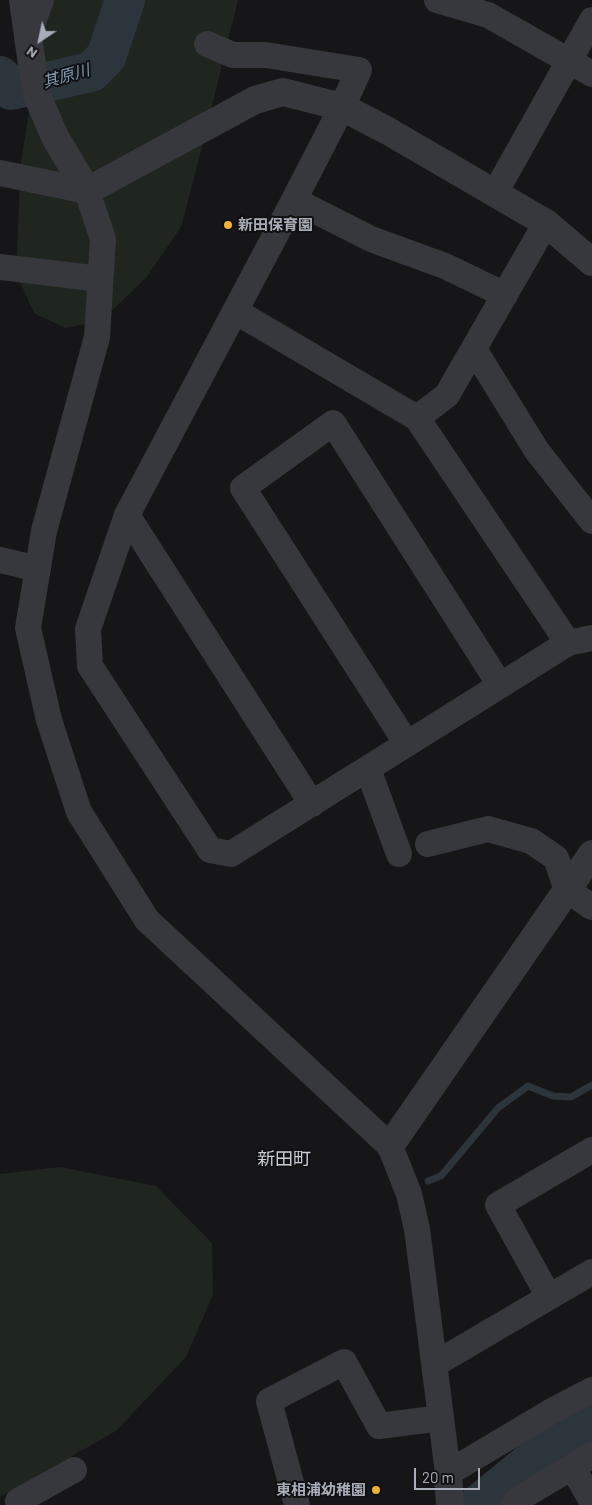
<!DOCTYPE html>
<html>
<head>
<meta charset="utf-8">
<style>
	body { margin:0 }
	#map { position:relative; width:592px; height:1505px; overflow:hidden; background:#161618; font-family:Barlow,sans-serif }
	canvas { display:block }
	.north { position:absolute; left:15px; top:15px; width:50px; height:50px; -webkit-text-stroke:4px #111113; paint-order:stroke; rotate:214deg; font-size:14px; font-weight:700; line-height:20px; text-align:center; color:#a8adb8 }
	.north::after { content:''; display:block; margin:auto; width:18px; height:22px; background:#a8adb8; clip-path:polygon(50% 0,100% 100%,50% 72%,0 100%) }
	.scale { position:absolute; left:414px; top:1468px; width:66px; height:22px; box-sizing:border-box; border:2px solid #a8adb8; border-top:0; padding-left:6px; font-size:15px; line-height:18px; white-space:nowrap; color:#a8adb8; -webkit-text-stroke:4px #111113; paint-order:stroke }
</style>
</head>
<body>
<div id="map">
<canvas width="592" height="1505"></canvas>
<div class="north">N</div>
<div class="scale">20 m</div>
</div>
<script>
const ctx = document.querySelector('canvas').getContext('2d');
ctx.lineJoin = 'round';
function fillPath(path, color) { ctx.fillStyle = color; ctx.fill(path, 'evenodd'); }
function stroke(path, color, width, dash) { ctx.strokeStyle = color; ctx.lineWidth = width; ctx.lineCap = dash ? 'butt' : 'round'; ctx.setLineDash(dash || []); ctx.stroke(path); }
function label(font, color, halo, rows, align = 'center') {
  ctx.font = font + ' Barlow,"Noto Sans JP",sans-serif'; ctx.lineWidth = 4; ctx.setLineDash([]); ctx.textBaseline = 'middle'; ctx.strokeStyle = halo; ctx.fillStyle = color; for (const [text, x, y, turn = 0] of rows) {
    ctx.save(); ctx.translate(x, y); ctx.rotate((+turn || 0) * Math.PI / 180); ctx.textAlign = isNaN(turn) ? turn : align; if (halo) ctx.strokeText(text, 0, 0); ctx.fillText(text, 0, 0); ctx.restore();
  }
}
fillPath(new Path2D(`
	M47 0H238L201 151 181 227 146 278 101 321 65 328 34 313 16 273 21 161Z
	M60 1167 156 1186 212 1243 213 1295 186 1357 116 1431 0 1497V1174Z`), '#1e261f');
stroke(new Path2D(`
	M428 1181 441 1176 498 1108 528 1086 553 1096 571 1097 592 1085`), '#2c353c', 7);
stroke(new Path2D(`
	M0 76 10 85 11 90 91 72 106 57 125 0
	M478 1505 549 1447 592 1424`), '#2c353c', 40);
stroke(new Path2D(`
	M437 0 488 15 592 74
	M27 38 41 0
	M207 44 233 55H266L359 70 342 107 294 200 127 515 88 629 90 666 210 850 231 854 568 643 592 638
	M0 173 87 191 103 239 97 337 44 531 28 628 49 720 79 812 147 920 390 1146 409 1194 417 1229 448 1473 552 1411 592 1390
	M495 193 592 20
	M294 200 371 239 445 266 505 295
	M0 267 100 279
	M235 311 417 418 568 643
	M474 349 537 451 592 521
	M417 418 447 395 546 223
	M127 515 312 804
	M0 560 38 569
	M407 744 243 488 333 423 500 685
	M368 769 399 854
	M428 844 488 829 531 841 556 858 567 890 592 907
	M549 1297 498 1205 592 1150
	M435 1364 592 1272
	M572 1467 592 1501
	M18 1501 74 1470
	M297 1505 269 1401 344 1362 379 1426 441 1418
	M513 1505 520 1498 592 1455`), '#37383d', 26);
stroke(new Path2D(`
	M23 0 36 93 55 137 87 191 255 100 283 92 342 107 388 131 546 223 592 262
	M390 1146 592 854
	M448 1473 450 1505`), '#37383d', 28);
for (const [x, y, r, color] of [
	[228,225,5,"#f2b134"],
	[376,1490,5,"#f2b134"]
]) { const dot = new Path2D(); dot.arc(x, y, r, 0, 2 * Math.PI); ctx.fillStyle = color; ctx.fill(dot); stroke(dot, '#111113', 2); }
label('bold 15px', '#a8adb8', '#111113', [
	["新田保育園",238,225],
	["東相浦幼稚園",366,1490,"right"]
], 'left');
label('italic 16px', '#7f9bb3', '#111113', [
	["其原川",66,76,-16]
]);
label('18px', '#c9ccd4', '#111113', [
	["新田町",284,1159]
]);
</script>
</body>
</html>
